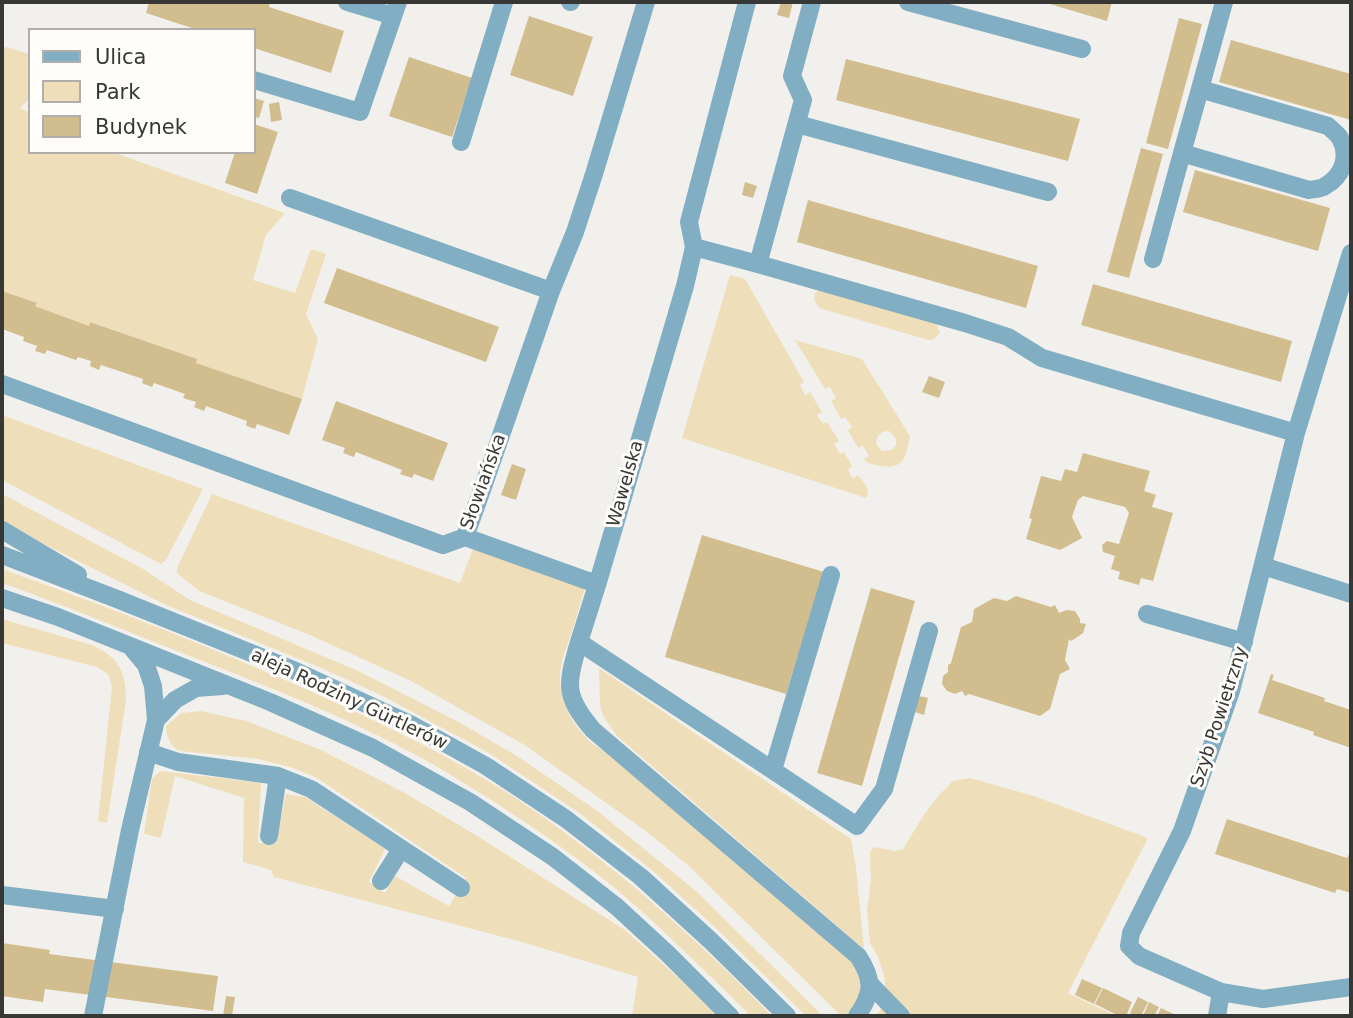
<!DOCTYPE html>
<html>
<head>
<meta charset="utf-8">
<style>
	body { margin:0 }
	#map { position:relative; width:1353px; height:1018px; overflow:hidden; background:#f2f0ed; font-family:"DejaVu Sans",sans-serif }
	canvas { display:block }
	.frame { position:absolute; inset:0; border:4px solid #373735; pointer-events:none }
	.legend { position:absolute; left:28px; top:28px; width:228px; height:126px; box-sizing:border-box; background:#fffdfa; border:2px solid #afaeab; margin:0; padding:9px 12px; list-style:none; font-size:21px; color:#373735 }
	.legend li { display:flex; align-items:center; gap:14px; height:35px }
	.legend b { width:35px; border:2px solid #afaeab }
</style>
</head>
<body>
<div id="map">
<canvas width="1353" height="1018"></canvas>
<div class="frame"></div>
<ul class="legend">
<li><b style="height:9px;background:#81aec3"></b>Ulica</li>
<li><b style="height:19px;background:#efdeba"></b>Park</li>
<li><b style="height:19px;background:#d2bd8f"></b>Budynek</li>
</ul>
</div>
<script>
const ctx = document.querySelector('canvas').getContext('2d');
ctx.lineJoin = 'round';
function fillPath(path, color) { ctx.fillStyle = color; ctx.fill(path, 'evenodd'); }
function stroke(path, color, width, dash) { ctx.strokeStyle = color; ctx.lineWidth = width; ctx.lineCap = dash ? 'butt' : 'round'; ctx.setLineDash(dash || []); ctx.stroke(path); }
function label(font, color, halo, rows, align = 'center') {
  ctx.font = font + ' "DejaVu Sans",sans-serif'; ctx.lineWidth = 6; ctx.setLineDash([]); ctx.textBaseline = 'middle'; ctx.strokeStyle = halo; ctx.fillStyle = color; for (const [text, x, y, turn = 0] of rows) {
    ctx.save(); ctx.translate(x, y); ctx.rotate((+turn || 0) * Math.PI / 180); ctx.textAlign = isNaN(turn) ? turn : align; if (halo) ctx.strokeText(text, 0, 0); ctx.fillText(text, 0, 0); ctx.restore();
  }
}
fillPath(new Path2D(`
	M2 46 30 54V98L20 108 30 113V152H112L285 213 266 235 253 280 295 293 311 249 326 254 306 314 318 339 302 399 196 363V359L91 322 89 326 35 306 36 303 2 291Z
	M730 275 745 279 804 382 800 385 805 395 810 392 822 412 817 415 823 424 827 422 839 441 834 444 840 454 844 452 852 466 848 470 853 479 858 475C863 482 872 490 866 498L682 438Z
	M818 291H824L932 321 937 324 940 333 933 340H928L819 308 814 299 815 293Z
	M795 340 862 359 910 436C905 468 898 471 867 463L864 459 869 456 863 446 858 448 848 430 852 427 845 417 841 419 831 401 836 398 830 387 825 389ZM889 431 896 438V445L892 450 882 451 876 444 877 437 882 432Z
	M2 415 203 489 166 560 161 564 2 480Z
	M2 494 143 569 190 600 356 670 457 721 517 756 596 810 696 891 823 1016H806L718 930 653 871 578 812 489 753 379 694 319 667 166 605 2 523Z
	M212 494 460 583 473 549 585 587C580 605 575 623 569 640 566 649 562 658 561 667 555 699 576 736 604 751L852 962C867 983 861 999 845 1016L840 1015 689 866 643 829 526 746 411 681 310 635 199 591 177 573V568Z
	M2 569C108 607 214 648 317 694 385 725 452 757 514 797 609 860 693 935 772 1016H751C707 973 663 929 616 889 567 849 513 813 459 780 377 729 284 693 195 658 130 633 67 606 2 583Z
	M2 619 92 645C120 658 126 672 126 701L107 823 98 821 112 687 108 674 97 667 2 643Z
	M599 668 851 839 856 868 864 949 617 736 603 716 600 705Z
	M201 711 246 721 319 749 405 793 479 837 625 930 684 983 717 1016H632L638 977 522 942 274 877 271 870 243 862 244 798 175 776 161 838 144 834 152 778 161 771 261 783 258 843H276L286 794 305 797 385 849 369 882 385 893 395 876 449 906 466 878 317 778 293 768 258 759 180 751C169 746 167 737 166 726L181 713Z
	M970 778 1034 796 1148 838 1068 993 1116 1016H876L880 1011 886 992 884 975 878 957 870 943 867 911 871 880 870 852 874 847 895 851 903 849 923 816 938 796 953 781Z`), '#efdeba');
fillPath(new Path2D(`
	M149 2H253L261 4V2H270L269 7 344 31 331 73 254 48V30H198L146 13Z
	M781 2H793L789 18 777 15Z
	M1043 2H1112L1107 21Z
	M529 16 593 37 573 96 510 75Z
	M1179 18 1202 24 1168 149 1146 143Z
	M1231 40 1351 74V120L1219 82Z
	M409 57 472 78 452 137 389 116Z
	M846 59 1080 119 1068 161 836 100Z
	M254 98 264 101 259 118 254 117Z
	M279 102 282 120 271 122 269 104Z
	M254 124 278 132 257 194 225 183 235 152H254Z
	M1141 148 1163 154 1129 278 1107 272Z
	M1195 170 1330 208 1318 251 1183 212Z
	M745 182 757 186 753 198 742 195Z
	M808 200 1038 266 1026 308 797 242Z
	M337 268 499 327 486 362 324 303Z
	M1093 284 1292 341 1281 382 1081 325Z
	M2 291 37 303 35 306 89 326 90 322 197 359 196 363 302 399 289 435 257 424 255 429 247 426 246 425 247 421 206 406 204 411 194 407 196 402 183 398 185 394 154 383 152 387 144 384 142 383 143 379 101 365 99 370 90 366 91 361 78 357 76 360 47 350 45 354 35 351 37 346 23 341 24 337 2 329Z
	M929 376 945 382 939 398 922 392Z
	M336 401 448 443 433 481 414 474 412 478 400 474 402 470 356 452 354 457 343 453 345 448 322 440Z
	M1083 453 1150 471 1144 491 1156 495 1152 507 1173 513 1153 581 1141 578 1139 585 1118 579 1120 572 1111 569 1115 556 1103 552 1102 545 1107 541 1119 544 1129 513 1125 507 1083 496 1078 500 1072 517 1082 538 1060 550 1026 539 1032 519 1029 518 1041 476 1061 481 1065 469 1077 472Z
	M512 464 526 469 516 500 501 495Z
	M702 535 824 572 786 694 665 657Z
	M871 588 915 601 862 786 817 773Z
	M1016 596 1051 607 1055 605 1059 613 1067 610 1075 611 1080 619V623L1086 624 1083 633 1079 636 1071 641 1069 639 1065 660 1070 669 1060 674 1050 709 1040 716 969 694 965 696 962 691 955 694 947 691 942 684 943 676 948 672V665L951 663 961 627 972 622 974 609 994 598 1007 601Z
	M1271 674 1274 675 1272 680 1325 698 1324 701 1351 710V748L1313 735 1314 732 1258 713Z
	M919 696 928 698 924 715 915 712Z
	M1227 819 1347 858 1349 854 1351 855V893L1337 889 1335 893 1215 854Z
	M2 943 50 950 49 954 218 976 213 1011 45 989 43 1002 2 996Z
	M1082 979 1102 988 1094 1004 1075 995Z
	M1103 988 1132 1002 1126 1016 1115 1014 1095 1004Z
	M226 996 235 997 232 1016H223Z
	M1138 997 1148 1002 1141 1016H1136L1130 1013Z
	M1149 1002 1159 1007 1154 1016H1143Z
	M1161 1008 1178 1016H1157Z`), '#d2bd8f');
stroke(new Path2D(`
	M347 2 393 16
	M570 2H571
	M747 2 689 222 694 247 685 286 598 582 579 642 857 826 884 789 929 631
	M908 2 1082 49
	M254 80 360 112 398 2
	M1200 89 1328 126C1332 130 1337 133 1340 138 1350 156 1343 176 1325 186 1321 189 1314 189 1309 190L1182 153Z
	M1200 89 1224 2
	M797 124 1048 192
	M461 142 504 2
	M290 198 551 291
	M694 247 758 264 965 323 1008 337 1042 358 1296 433
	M1351 253 1296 433 1231 691 1182 831 1131 933 1129 946 1139 956 1221 992 1263 999 1351 987
	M1153 259 1182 153
	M758 264 803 100 792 76 812 2
	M2 384 443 545 465 537 483 487 551 291 575 232 594 174 646 2
	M2 530 78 575
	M465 537 588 581 598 582
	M2 555 117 599 291 669 414 726 486 766 566 819 641 877 712 942 787 1016
	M1263 566 1351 594
	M2 598 58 617 270 702 373 748 470 802 553 857 617 907 668 954 730 1016
	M1147 614 1244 642
	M579 642C567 684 563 695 593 730L858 956C874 980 873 993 857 1016
	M156 720 175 700 196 688 223 686
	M148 752 178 762 278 776 311 789 461 888
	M773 770 831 575
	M269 836 278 776
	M381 881 401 849
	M2 895 115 909
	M870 984 901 1016
	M93 1016 130 830 156 720 153 686 146 665 131 647
	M1217 1016 1221 992`), '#81aec3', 18);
label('18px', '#373735', '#fffdfa', [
	["Słowiańska",484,482,-70],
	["Wawelska",626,484,-74],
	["aleja Rodziny Gürtlerów",349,700,25],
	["Szyb Powietrzny",1220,717,-72]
]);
</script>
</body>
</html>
